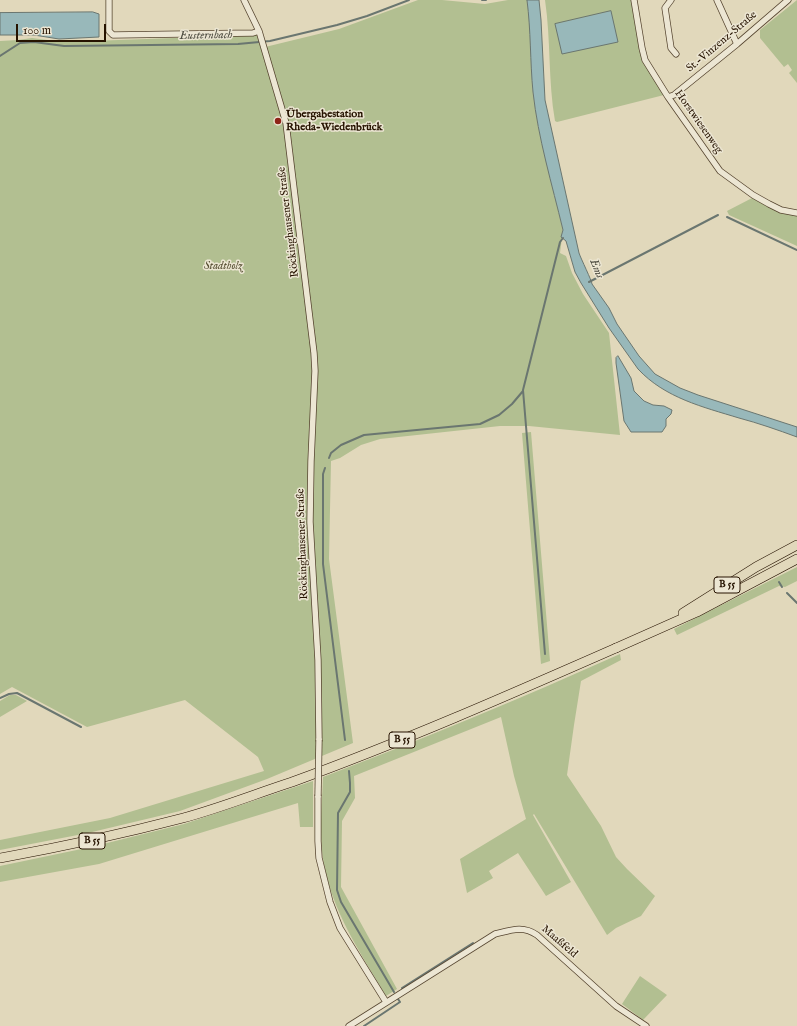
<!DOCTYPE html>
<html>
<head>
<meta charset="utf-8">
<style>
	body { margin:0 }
	#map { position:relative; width:797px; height:1026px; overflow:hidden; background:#e1d8bb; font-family:"IM FELL English",serif }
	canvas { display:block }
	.scale { position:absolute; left:16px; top:24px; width:90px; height:18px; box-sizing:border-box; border:2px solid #261300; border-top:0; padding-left:5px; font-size:12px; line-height:14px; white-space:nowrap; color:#261300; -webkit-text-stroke:3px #ece6d3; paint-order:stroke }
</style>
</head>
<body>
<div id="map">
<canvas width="797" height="1026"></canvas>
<div class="scale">100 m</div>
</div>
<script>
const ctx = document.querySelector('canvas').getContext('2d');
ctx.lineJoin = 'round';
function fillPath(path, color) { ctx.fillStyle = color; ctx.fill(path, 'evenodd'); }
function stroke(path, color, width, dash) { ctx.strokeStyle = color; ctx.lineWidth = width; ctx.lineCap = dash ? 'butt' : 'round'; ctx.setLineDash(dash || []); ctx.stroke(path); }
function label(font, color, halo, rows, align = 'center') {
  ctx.font = font + ' "IM FELL English",serif'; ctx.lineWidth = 3; ctx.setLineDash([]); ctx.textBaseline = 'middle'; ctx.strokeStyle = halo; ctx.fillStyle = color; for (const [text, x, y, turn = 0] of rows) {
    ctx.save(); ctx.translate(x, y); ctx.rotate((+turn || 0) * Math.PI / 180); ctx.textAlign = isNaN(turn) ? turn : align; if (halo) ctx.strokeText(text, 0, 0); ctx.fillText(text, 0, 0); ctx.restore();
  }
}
fillPath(new Path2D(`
	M418 0H442L485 4 508 0H527L530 24 533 91 538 125 563 230 560 253 566 256 572 273 583 294 609 333 620 435 529 426H500L380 439 361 445 340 458 331 461 329 559 353 743 267 779 180 811 88 833 0 850V840L110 818 264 771 258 757 185 700 87 727 12 687 0 694V41L18 40 32 38 63 42 257 35 261 48 339 29Z
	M545 0H631L642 61 664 95 557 122 555 121C548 81 551 40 545 0Z
	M797 0V83L789 73 792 70 788 64 784 67 760 38V30Z
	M754 197 797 215V246L729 215 727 211Z
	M531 432 550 661 541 664 522 433Z
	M797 567V581L785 587 779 586 677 635 674 629Z
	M620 654 621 660 581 681 574 725 567 775 601 826 616 857 627 869 655 896 641 916 616 928 607 935 534 814 533 815 571 882 546 896 518 853 489 871 493 878 467 893 460 859 526 819 514 776 501 717 354 776 355 798 342 821 341 887 397 989 386 996C360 952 331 910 323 859 319 832 322 804 323 777 423 739 522 698 620 654Z
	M10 695H16L27 701 0 717V701Z
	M313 781V827H300L298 803 99 864 0 882V866L91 847 184 824Z
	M640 976 667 995 643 1020 622 1004Z`), '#b2bf91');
const water = new Path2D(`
	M527 0H539L541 20 545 100 579 253C581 259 592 281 592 284L609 308 617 324 639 356 655 374 680 388 698 395 797 427V437C778 430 758 423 739 418 703 407 665 398 638 369L609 328 581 283 575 272 566 241 561 237 563 230C552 184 538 138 533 92 530 61 531 31 527 0Z
	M611 11 618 42 562 54 555 24Z
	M93 12 99 14V37L59 39 34 35H0V13Z
	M618 356 631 378 634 391 644 401 653 405 664 406 672 410 671 414 666 419V426L662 432H631L624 421 616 363V358Z`);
fillPath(water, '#98b8ba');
stroke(water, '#6a7670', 1);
stroke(new Path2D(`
	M482 0H486
	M0 56 20 43 34 42 64 46 238 44 270 41 337 25 367 16 409 0
	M727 217 797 250
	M589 282 718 215
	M329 458 331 453 341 445 364 435 480 424 499 415 512 404 523 391
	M325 468 323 474V564L345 740
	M779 582 782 587
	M787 593 797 603
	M545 654 523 390 560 242 563 238
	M0 698 9 694 17 693 81 727
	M349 771 350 783V792L338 813 337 890 341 902 394 992
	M402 988 473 943
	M364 1026 400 1002 398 999`), '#6a7670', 2);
const minor = new Path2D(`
	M109 0V31L113 35 253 33 259 31
	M244 0 259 31 286 123 314 353 315 371 311 461 310 522 318 660 319 740
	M634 0 642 48 645 60 668 97 720 171 753 195 769 204 781 210 797 213
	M671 0 665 8 671 48 676 54
	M717 0 737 44
	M668 97 674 95 737 44 788 0
	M318 796V841L319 858 330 902 340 928 386 1002
	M349 1026 495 934C511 930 523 925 537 935L616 1006 646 1026`);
const primary = new Path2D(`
	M0 858C61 847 122 834 183 818 220 808 255 794 292 782 402 742 509 695 616 648`);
const trunk = new Path2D(`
	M683 613 756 567 797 545
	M616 648 697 612 797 559`);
stroke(minor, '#55442f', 7);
stroke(primary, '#261300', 10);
stroke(trunk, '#261300', 10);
stroke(minor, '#ece6d3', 5.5);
stroke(primary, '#e1d8bb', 9);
stroke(trunk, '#e1d8bb', 9);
const minorBridge = new Path2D(`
	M318 796 319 740`);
stroke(minorBridge, '#55442f', 7, []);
stroke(minorBridge, '#ece6d3', 5.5);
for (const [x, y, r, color] of [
	[278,121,4,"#8f2418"]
]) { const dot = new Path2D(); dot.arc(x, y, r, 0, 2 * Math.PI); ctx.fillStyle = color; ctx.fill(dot); stroke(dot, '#ece6d3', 1.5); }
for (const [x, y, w] of [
	[727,585,26],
	[402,740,26],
	[92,841,26]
]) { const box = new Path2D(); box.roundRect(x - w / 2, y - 8, w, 16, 3); ctx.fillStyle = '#ece6d3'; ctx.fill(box); stroke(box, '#261300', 1); }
label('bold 10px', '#261300', null, [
	["B 55",727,585],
	["B 55",402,740],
	["B 55",92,841]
]);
label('11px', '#261300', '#ece6d3', [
	["St.-Vinzenz-Straße",722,42,-40],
	["Horstwiesenweg",698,122,55],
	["Röckinghausener Straße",289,222,-97],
	["Röckinghausener Straße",303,544,-92],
	["Maaßfeld",559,942,41]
]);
label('bold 11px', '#261300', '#ece6d3', [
	["Übergabestation",286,115],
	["Rheda-Wiedenbrück",286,128]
], 'left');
label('italic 11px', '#574f33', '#ece6d3', [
	["Stadtholz",223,267]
]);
label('italic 12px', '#4e4d41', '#ece6d3', [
	["Eusternbach",206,36,-1],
	["Ems",596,269,68]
]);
</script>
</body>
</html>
